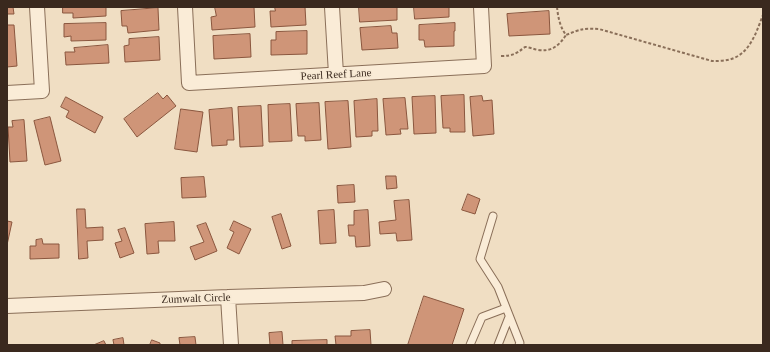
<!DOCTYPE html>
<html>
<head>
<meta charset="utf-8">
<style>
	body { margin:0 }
	#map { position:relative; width:770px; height:352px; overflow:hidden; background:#f0dec3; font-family:"Times New Roman",serif }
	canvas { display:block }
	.frame { position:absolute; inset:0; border:8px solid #3a291e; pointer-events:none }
</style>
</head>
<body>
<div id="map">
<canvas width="770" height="352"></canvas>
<div class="frame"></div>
</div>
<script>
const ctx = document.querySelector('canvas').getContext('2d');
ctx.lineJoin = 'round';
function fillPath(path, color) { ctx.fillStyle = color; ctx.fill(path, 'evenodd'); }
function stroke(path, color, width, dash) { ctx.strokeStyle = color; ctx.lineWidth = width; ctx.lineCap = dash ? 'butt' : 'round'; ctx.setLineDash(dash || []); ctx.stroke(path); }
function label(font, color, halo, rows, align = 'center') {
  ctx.font = font + ' "Times New Roman",serif'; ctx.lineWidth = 3; ctx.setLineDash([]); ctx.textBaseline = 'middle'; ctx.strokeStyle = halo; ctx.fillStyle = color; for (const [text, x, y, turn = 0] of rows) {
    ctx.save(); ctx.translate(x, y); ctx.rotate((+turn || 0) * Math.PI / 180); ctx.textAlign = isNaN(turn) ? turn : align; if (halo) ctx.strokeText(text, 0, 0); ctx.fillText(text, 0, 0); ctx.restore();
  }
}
const building = new Path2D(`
	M7 7H13L14 14H7Z
	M63 7H106V16L73 18V13H63Z
	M215 7H254L255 27 212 30 211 17 216 16Z
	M275 7H305L306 25 271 27 270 11H275Z
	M359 7H397V20L360 22Z
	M414 7H451H449V17L415 19Z
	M158 8 159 30 128 33 127 26H122L121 11Z
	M549 11 550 34 509 36 507 14Z
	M106 23V40L71 41V36L64 37V24Z
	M455 23V31H454V46L425 47 424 40H419V25Z
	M7 25H14L17 66 7 67Z
	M391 26 392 33H397L398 48 362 50 360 28Z
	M307 31V54L271 55V40H276V32Z
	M250 34 251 57 214 59 213 36Z
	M159 37 160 60 125 62 124 46 129 45V39Z
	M108 45 109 63 66 65 65 52H75L74 48Z
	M158 93 163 99 167 95 176 106 137 137 124 119Z
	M464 95 465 132H450V128H443L441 96Z
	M435 96 436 133 414 134 412 97Z
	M482 96 483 101 492 100 494 134 473 136 470 97Z
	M66 97 103 117 95 133 66 117 69 111 61 107Z
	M405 98 408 129H400L401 134 386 135 383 99Z
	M377 99 378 131H372V136L356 137 354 101Z
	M348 101 351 147 328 149 325 102Z
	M319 103 321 140 305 141V136H298L296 104Z
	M290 104 292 141 269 142 268 105Z
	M261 106 263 146 240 147 238 107Z
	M232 108 234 140H227V145L212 146 209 110Z
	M181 109 203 112 197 152 175 149Z
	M50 117 61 161 45 165 34 121Z
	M24 120 27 161 10 162 8 127H13L12 121Z
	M386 176H396L397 188 387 189Z
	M204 177 206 197 182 198 181 178Z
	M354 185 355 202 338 203 337 186Z
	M468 194 480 199 475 214 462 210Z
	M409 200 412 240 397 241 396 233 380 234 379 222 396 220 394 201Z
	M77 209H85L86 228 103 227V240L87 241 88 258 79 259Z
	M334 210 336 243 320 244 318 211Z
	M368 210 370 246 356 247 355 236H349L348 225H354V211Z
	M281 214 291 246 282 249 272 217Z
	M7 221 12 222 7 245Z
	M234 221 251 229 239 254 227 248 234 232 230 230Z
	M174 222 175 241H158L159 253 147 254 145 224Z
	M206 223 217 251 195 260 190 247 204 242 197 226Z
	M125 228 134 253 120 258 115 243 122 241 118 230Z
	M42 239 43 244H59V258L30 259V246H36V240Z
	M424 296 464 309 452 345H408Z
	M370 330 371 345H336L335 336H351V331Z
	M282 332 283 345H270L269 333Z
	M195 337 196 345H180L179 338Z
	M123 338 124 345H114L113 340Z
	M152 340 160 343V345H150Z
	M327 340V345H292V341Z
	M104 341 106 345H94Z`);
fillPath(building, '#cf9578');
stroke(building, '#8a563e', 1);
const lane = new Path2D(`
	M493 216 480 259 498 287 520 343 519 345
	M470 345 482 317 506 308
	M498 345 509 317`);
const street = new Path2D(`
	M185 7 189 83 484 66 481 7
	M332 7 336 74
	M7 93 42 91 37 7
	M228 297 231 345
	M7 306 228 297 364 293 384 289`);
stroke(lane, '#8a6f59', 9);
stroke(street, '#8a6f59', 16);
stroke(new Path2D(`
	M557 7C558 17 560 27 566 35 581 29 583 28 599 29L712 61C719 61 727 61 734 58 751 51 757 30 763 15
	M501 56C512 56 516 54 525 47 529 47 533 49 538 50 551 52 559 46 566 35`), '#8a6f59', 2, [3, 2]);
stroke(lane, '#faecd7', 7);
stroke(street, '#faecd7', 14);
label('11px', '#3a291e', '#f7e9d3', [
	["Pearl Reef Lane",336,75,-3],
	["Zumwalt Circle",196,299,-2]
]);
</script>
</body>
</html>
